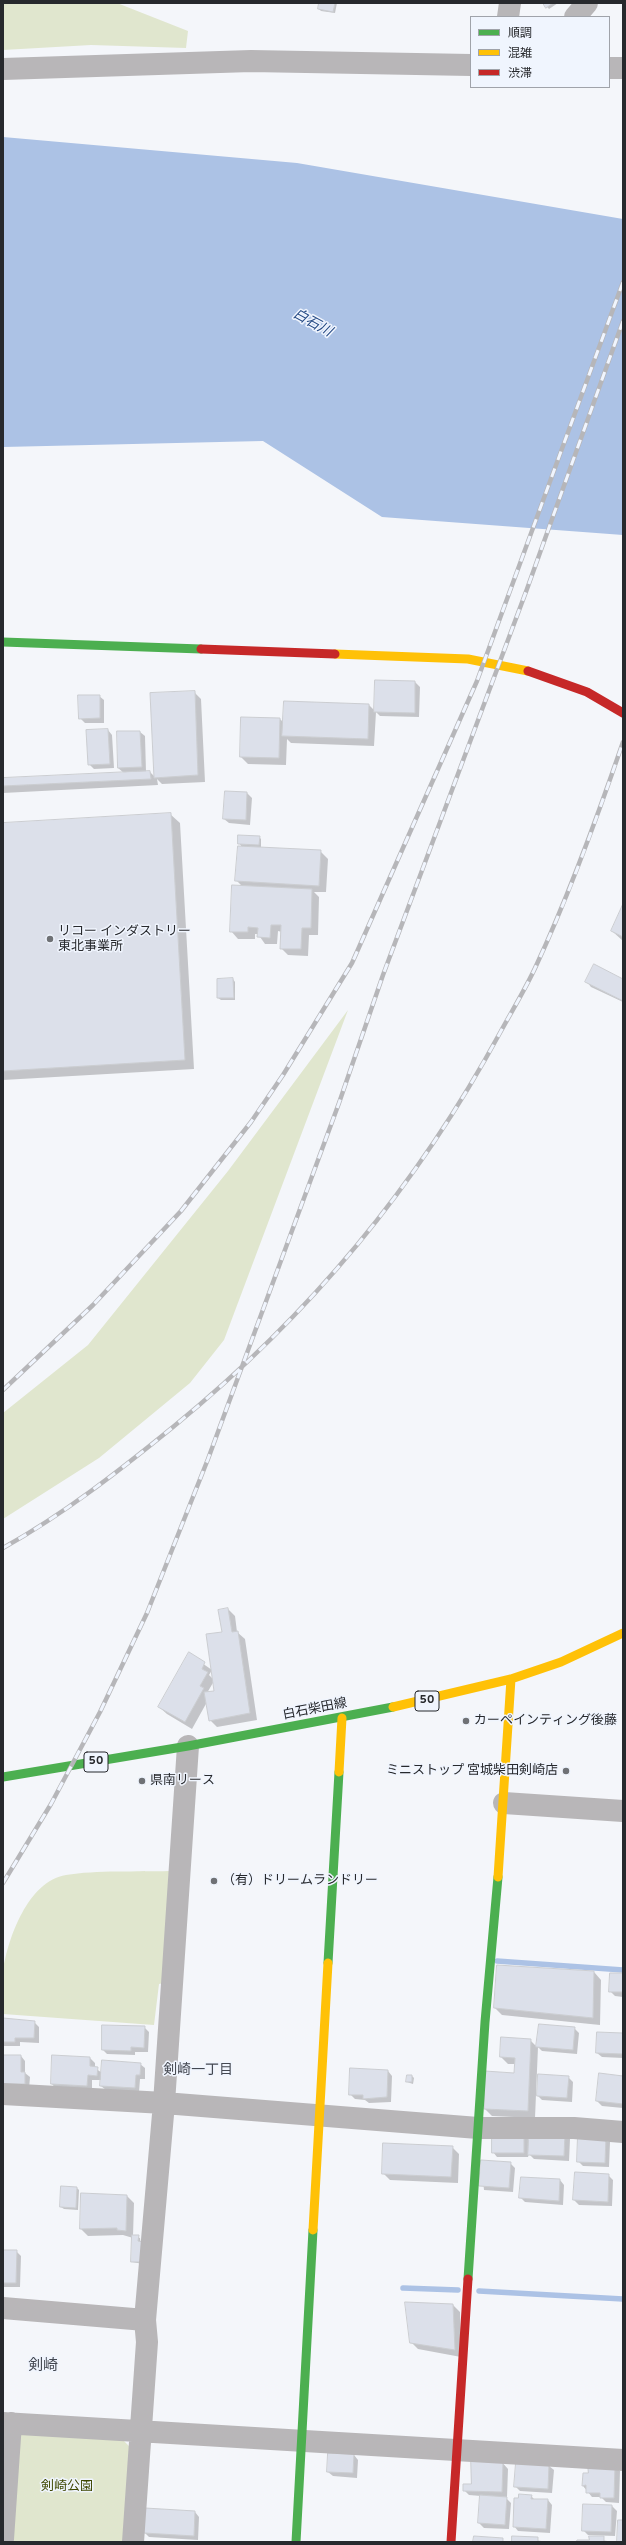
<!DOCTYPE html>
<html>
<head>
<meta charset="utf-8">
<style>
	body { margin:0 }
	#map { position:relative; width:626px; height:2545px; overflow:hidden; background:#f4f6fa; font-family:Overpass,"Noto Sans JP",sans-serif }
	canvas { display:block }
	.frame { position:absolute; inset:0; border:4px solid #27292d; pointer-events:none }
	.legend { position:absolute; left:470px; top:16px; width:140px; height:72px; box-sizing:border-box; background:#f0f5fe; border:1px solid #a0a3aa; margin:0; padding:5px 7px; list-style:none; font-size:12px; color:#27292d }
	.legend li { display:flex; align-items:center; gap:8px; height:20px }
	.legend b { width:20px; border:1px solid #a0a3aa }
</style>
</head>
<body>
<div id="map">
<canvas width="626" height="2545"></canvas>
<div class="frame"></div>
<ul class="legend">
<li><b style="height:5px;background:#4caf50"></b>順調</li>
<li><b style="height:5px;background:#ffc107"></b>混雑</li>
<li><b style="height:5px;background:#c62828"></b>渋滞</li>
</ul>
</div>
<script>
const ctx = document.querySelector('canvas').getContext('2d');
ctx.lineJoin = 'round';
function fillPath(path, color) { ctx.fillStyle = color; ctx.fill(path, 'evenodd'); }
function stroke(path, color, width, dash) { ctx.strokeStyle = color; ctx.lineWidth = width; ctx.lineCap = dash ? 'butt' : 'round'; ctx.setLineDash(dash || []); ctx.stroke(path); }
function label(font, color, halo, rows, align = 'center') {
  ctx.font = font + ' Overpass,"Noto Sans JP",sans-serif'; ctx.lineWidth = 3; ctx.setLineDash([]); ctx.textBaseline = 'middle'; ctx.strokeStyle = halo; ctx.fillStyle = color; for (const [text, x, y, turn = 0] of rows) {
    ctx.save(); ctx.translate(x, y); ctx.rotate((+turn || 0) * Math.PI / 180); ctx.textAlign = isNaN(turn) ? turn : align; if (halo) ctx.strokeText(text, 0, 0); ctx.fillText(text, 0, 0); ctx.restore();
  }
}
fillPath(new Path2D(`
	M3 3H117L188 31 186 48 91 45 3 50Z
	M348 1010 224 1340 190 1383 99 1458 3 1519V1413L88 1345 228 1171Z
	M169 1871 164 1983 159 1984 154 2025 3 2014C3 2000 1 1985 3 1971 8 1938 28 1881 66 1875 96 1870 138 1872 169 1871Z
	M25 2430 117 2434 131 2448 123 2542H9L13 2441Z`), '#e0e6ce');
fillPath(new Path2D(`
	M3 137 297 163 623 219V535L382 517 263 441 3 447Z`), '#acc2e5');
fillPath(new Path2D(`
	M320 3H337L335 13 321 11 319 9Z
	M544 3H558L549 9Z
	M415 682 420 687 419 717 380 716 376 712 374 746 291 743 287 739 286 765 248 764 241 757 280 719 284 723 369 705 375 711Z
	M194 692 201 699 205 782 162 784 157 779 158 785 3 793V779L124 773 118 768 140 732 145 736 146 772H150L155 777Z
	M99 696 104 700V723H85L80 718Z
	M108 730 112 735 114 768 94 769 89 764Z
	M226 792 247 793 252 798 250 825 229 823 224 819Z
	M170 814 180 823 194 1069 3 1080V824Z
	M259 837 261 839V848L320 851 328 859 326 892H314L319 897 318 935H309L308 956 288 955 281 948 282 932 278 931 277 944H265L258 934H255V939H238L231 931 243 887 236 880 242 847 239 843Z
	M623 907V941L612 931Z
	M233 979 235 982V1000H221L218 998Z
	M623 980V1002L591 987 587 982Z
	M228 1609 235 1616 237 1632 245 1639 257 1720 217 1727 210 1720 207 1702 192 1729 167 1714 159 1707 189 1654 212 1670 209 1675 213 1679ZM214 1681 215 1692 207 1693Z
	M594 1972 601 1980 600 2025 502 2015 495 2008Z
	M623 1974V1997L615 1996 610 1991Z
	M3 2019 34 2022 39 2027V2043L20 2042V2046H3Z
	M540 2025 574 2028 579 2033 577 2054 542 2051 538 2047 535 2118 492 2116 485 2109 486 2072 515 2074 516 2064H508L501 2057 502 2039 530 2040 537 2047Z
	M144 2027 149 2032 148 2052H135V2055L107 2054 103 2050Z
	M623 2034V2058L602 2057 597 2053Z
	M3 2055 21 2056 25 2061V2073L30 2077 29 2089 3 2076Z
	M90 2058 95 2063V2068L102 2073 140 2064 145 2068V2079H140L139 2092 106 2090 101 2086 102 2080H92V2091L56 2089 52 2084Z
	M388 2071 392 2076 391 2102 369 2103 365 2100 355 2099 350 2094Z
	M412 2076 414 2078 413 2084 407 2082Z
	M568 2077 573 2082 572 2102 542 2100 538 2096Z
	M623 2077V2108L602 2106 597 2101Z
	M524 2135 530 2141 565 2135 570 2139 569 2161 534 2159 529 2154 528 2157H497L493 2152Z
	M579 2136 610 2142 609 2167 583 2166 578 2161Z
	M452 2147 459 2154 458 2183 390 2180 383 2173Z
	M481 2161 510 2163 515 2168 513 2192 484 2190Z
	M608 2175 613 2180 612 2206 579 2205 574 2200Z
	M560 2180 564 2185 563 2205 525 2202 520 2197Z
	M77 2188 79 2190 78 2210 64 2209 61 2207Z
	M127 2196 134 2203 133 2236 140 2238 143 2264 132 2262 133 2238 123 2235 88 2236 81 2229Z
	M3 2251H16L21 2256 20 2287H3Z
	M453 2305 460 2312 461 2357 418 2349 411 2342Z
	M354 2455 358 2460 357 2478 333 2476 328 2472Z
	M500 2460 508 2469 507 2497H505L511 2503 509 2529 484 2528 479 2523 481 2496 469 2495 464 2490Z
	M549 2466 554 2470 552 2493 520 2491 515 2486Z
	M615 2466 620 2471 619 2503 606 2502 601 2497H592L583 2486 589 2474Z
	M531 2496 535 2500H548L552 2505 550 2533 518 2531 514 2526 519 2499Z
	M612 2506 617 2511 615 2536 588 2535 583 2530Z
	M195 2512 199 2517 198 2540 149 2537 145 2533Z`), '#0003');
stroke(new Path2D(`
	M497 1961 623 1970
	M403 2288 458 2290
	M479 2291 623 2299`), '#acc2e5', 5.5);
const building = new Path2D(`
	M319 3H335L333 12 318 9Z
	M543 3H553L546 8Z
	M375 680 415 681V713L374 712Z
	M195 691 198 775 154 778 150 693Z
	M78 695H100V718L79 719Z
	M284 701 369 704 368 739 282 736Z
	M241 717 280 718 279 758 240 757Z
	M108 729 110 764 88 765 86 730Z
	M117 731H140L142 767 118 768Z
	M150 771 151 779 3 786V778Z
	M225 791 247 792 246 820 223 819Z
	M171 813 185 1060 3 1071V823Z
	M238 835 260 836 259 845 238 844Z
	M238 846 321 850 319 886 235 881Z
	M232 885 312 889 311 928H302L301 949H280L281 925H271L270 938 257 937 258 928 248 927V932H230Z
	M623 904V937L611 931Z
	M594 964 623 979V1001L585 982Z
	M233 978 234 998H217V979Z
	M228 1608 232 1632 238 1631 250 1713 209 1721 204 1692 214 1691 206 1634 222 1632 218 1610Z
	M189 1652 205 1662 202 1669 208 1672 200 1686 204 1688 185 1722 158 1707Z
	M497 1965 594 1971 593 2018 494 2008Z
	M610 1973H623V1992H609Z
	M3 2018 35 2021 34 2038H15V2042H3Z
	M539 2024 575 2027 573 2050 536 2047Z
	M102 2025 145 2026 144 2048 131 2047V2051L102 2050Z
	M597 2032 623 2033V2054L596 2053Z
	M501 2037 531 2039 528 2111 484 2109 485 2071 514 2073 515 2058 500 2057Z
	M3 2055H21V2072H25V2084H4Z
	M52 2055 90 2057V2066L98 2067 97 2076 88 2075 87 2086 51 2084Z
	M102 2060 141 2063 140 2075H136L135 2088 100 2086Z
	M350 2068 388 2070 387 2097 363 2099V2095H349Z
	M599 2073 623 2076V2104L596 2101Z
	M538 2074 569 2076 567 2098 537 2096Z
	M407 2075H412V2082H406Z
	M529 2132 565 2134 564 2156 528 2155Z
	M492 2133 524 2134V2153H492Z
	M578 2135 606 2136 605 2163 577 2162Z
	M383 2143 453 2146 451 2177 382 2174Z
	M481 2160 511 2162 509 2188 479 2186Z
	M575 2172 609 2174 608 2202 573 2200Z
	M521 2177 560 2179 559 2201 519 2198Z
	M61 2186 77 2187 76 2208 60 2207Z
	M81 2193 127 2195 126 2231 117 2230V2228L80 2229Z
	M132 2235H139L138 2241 143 2242 142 2262H131Z
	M3 2250H17L16 2283H3Z
	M405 2302 453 2304 455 2350 410 2343Z
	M328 2453 354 2454 353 2473 327 2472Z
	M471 2458 503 2463 502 2492 463 2491V2484H471Z
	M516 2463 549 2465 548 2489 514 2487Z
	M588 2465H615L614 2498H600V2493H586V2485L582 2486 583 2473H588Z
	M519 2494 532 2495 531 2499H548L546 2529 513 2527 514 2498H518Z
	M480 2495 507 2497 505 2525 478 2523Z
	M583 2504 612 2505 611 2532 582 2531Z
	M145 2508 195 2511 194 2536 144 2533Z
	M618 2520H623V2542H617Z
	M474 2536 503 2538V2542H473Z
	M512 2536 538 2537V2541L545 2542H512Z
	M589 2536H604V2541L611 2542H576L577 2540H589Z`);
fillPath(building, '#dce0ea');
stroke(building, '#cbcdd1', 1);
stroke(new Path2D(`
	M508 17 510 3
	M575 17 587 3
	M609 68H623
	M3 69 251 61 471 65
	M504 1803 623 1811
	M3 2094 164 2103 478 2128H574L623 2132
	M3 2308 145 2320
	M3 2423 623 2460
	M3 2539 11 2423
	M133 2542 147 2342 145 2320 164 2103 188 1746`), '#b8b6b8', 22);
stroke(new Path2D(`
	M3 642 201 649
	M3 1777 188 1746 393 1707
	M328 1963 339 1772
	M468 2279 485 2022 498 1877
	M296 2542 313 2230`), '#4caf50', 9);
stroke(new Path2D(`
	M335 654 468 659 528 671
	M393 1707 511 1679 561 1662 623 1633
	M339 1772 342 1718
	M498 1877 511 1679
	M313 2230 328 1963`), '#ffc107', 9);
stroke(new Path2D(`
	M201 649 335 654
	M528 671 587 692 623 713
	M451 2542 468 2279`), '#c62828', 9);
const rail = new Path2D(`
	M3 1390 93 1305 181 1211 251 1122 283 1075 352 963 477 681 623 282
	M3 1548C64 1514 119 1471 173 1427 310 1315 417 1186 501 1031 513 1009 526 988 536 966 570 893 597 818 623 742
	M3 1883 51 1804 100 1712 147 1613 208 1459 339 1103 383 975 527 589 623 321`);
stroke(rail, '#b6b6b9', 4.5);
stroke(rail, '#f0f5fe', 3, [9]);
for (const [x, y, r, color] of [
	[50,939,4,"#6f7175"],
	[466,1721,4,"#6f7175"],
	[566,1771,4,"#6f7175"],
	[142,1781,4,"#6f7175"],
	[214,1881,4,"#6f7175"]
]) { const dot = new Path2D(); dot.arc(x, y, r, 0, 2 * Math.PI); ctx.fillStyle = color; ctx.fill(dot); stroke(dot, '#f0f5fe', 1.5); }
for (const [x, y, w] of [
	[427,1701,24],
	[96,1762,24]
]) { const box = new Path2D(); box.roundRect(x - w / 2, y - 10, w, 20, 3); ctx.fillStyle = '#f0f5fe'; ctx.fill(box); stroke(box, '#27292d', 1); }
label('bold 12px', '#27292d', null, [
	["50",427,1701],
	["50",96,1762]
]);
label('13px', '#27292d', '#f0f5fe', [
	["リコー インダストリー",58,932],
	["東北事業所",58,947],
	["カーペインティング後藤",474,1721],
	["ミニストップ 宮城柴田剣崎店",558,1771,"right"],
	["県南リース",150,1781],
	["（有）ドリームランドリー",222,1881]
], 'left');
label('13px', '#27292d', '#f0f5fe', [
	["白石柴田線",315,1710,-11]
]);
label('13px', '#3e4700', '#f0f5fe', [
	["剣崎公園",67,2487]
]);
label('italic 14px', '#234883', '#f0f5fe', [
	["白石川",312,324,29]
]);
label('14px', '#444851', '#f0f5fe', [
	["剣崎一丁目",198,2071]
]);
label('15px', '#444851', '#f0f5fe', [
	["剣崎",43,2367]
]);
</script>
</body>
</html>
